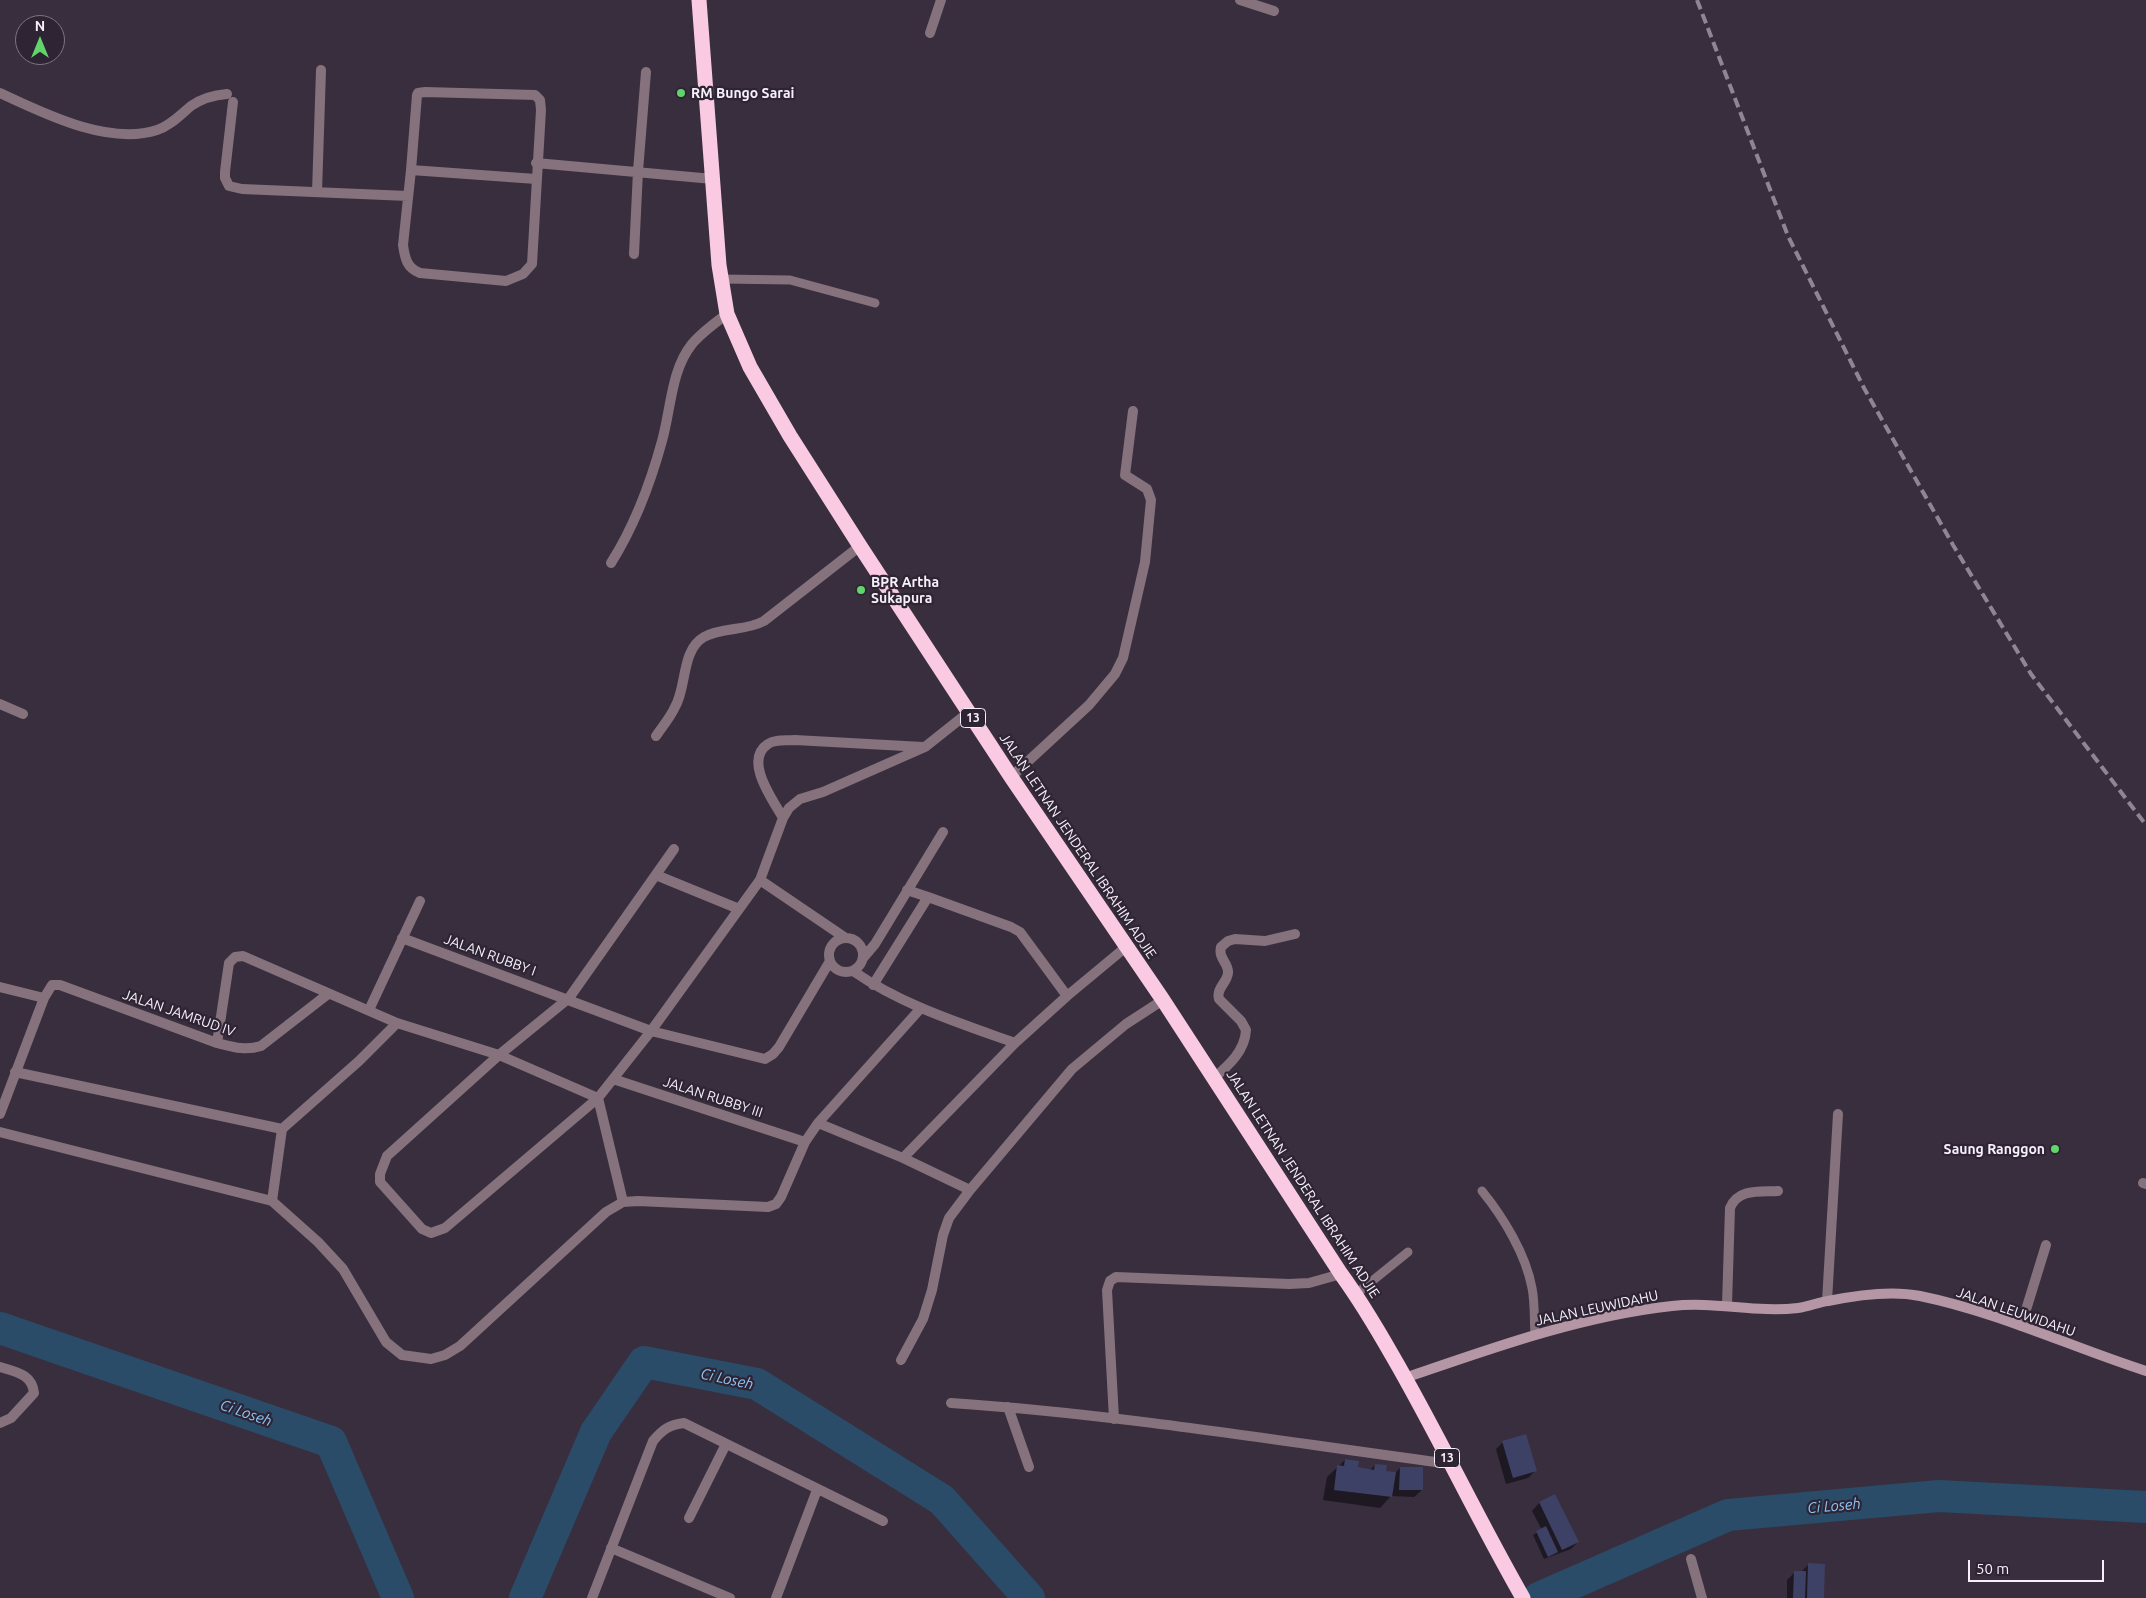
<!DOCTYPE html>
<html>
<head>
<meta charset="utf-8">
<style>
	body { margin:0 }
	#map { position:relative; width:2146px; height:1598px; overflow:hidden; background:#382e3e; font-family:Ubuntu,sans-serif }
	canvas { display:block }
	.north { position:absolute; left:15px; top:15px; width:50px; height:50px; box-sizing:border-box; background:#2e2434; border:1px solid #7e7683; border-radius:50%; rotate:0deg; font-size:14px; font-weight:700; line-height:20px; text-align:center; color:#f6f0fa }
	.north::after { content:''; display:block; margin:auto; width:18px; height:22px; background:#61d56a; clip-path:polygon(50% 0,100% 100%,50% 72%,0 100%) }
	.scale { position:absolute; left:1968px; top:1560px; width:136px; height:22px; box-sizing:border-box; border:2px solid #f6f0fa; border-top:0; padding-left:6px; font-size:15px; line-height:18px; white-space:nowrap; color:#f6f0fa; -webkit-text-stroke:4px #2e2434; paint-order:stroke }
</style>
</head>
<body>
<div id="map">
<canvas width="2146" height="1598"></canvas>
<div class="north">N</div>
<div class="scale">50 m</div>
</div>
<script>
const ctx = document.querySelector('canvas').getContext('2d');
ctx.lineJoin = 'round';
function fillPath(path, color) { ctx.fillStyle = color; ctx.fill(path, 'evenodd'); }
function stroke(path, color, width, dash) { ctx.strokeStyle = color; ctx.lineWidth = width; ctx.lineCap = dash ? 'butt' : 'round'; ctx.setLineDash(dash || []); ctx.stroke(path); }
function label(font, color, halo, rows, align = 'center') {
  ctx.font = font + ' Ubuntu,sans-serif'; ctx.lineWidth = 4.5; ctx.setLineDash([]); ctx.textBaseline = 'middle'; ctx.strokeStyle = halo; ctx.fillStyle = color; for (const [text, x, y, turn = 0] of rows) {
    ctx.save(); ctx.translate(x, y); ctx.rotate((+turn || 0) * Math.PI / 180); ctx.textAlign = isNaN(turn) ? turn : align; if (halo) ctx.strokeText(text, 0, 0); ctx.fillText(text, 0, 0); ctx.restore();
  }
}
fillPath(new Path2D(`
	M1503 1442 1535 1471 1528 1478 1506 1484 1496 1449Z
	M1345 1460 1357 1468 1370 1470 1375 1465 1385 1472 1395 1473 1400 1468 1422 1490 1414 1497 1391 1496 1380 1508 1323 1500 1327 1477Z
	M1555 1496 1578 1542 1571 1549 1544 1559 1533 1535 1542 1530 1532 1511 1539 1503Z
	M1809 1564 1823 1598H1787V1580L1794 1573 1801 1572Z`), '#0007');
stroke(new Path2D(`
	M0 1328 331 1442 398 1598
	M525 1598 596 1432 644 1362 757 1384 942 1500 1029 1598
	M1539 1598 1728 1515 1939 1496 2146 1507`), '#2a4c68', 32);
fillPath(new Path2D(`
	M1526 1434 1537 1471 1513 1478 1502 1441Z
	M1345 1459 1359 1461 1358 1467 1374 1470 1375 1464 1387 1465 1386 1471 1396 1472 1392 1497 1334 1490 1337 1465 1344 1466Z
	M1400 1467H1423V1490H1399Z
	M1555 1494 1579 1542 1562 1550 1539 1502Z
	M1546 1526 1558 1552 1548 1557 1536 1531Z
	M1808 1563 1825 1564 1824 1598H1807Z
	M1794 1571H1806L1805 1598H1793Z`), '#3d4166');
stroke(new Path2D(`
	M722 279 790 280 875 303
	M1482 1191C1504 1218 1526 1255 1532 1288 1535 1303 1534 1320 1535 1335
	M1356 1294 1408 1252`), '#85727c', 9);
stroke(new Path2D(`
	M1240 0 1274 11
	M930 33 941 0
	M0 93C43 113 108 146 157 130 170 126 180 115 191 106 201 99 214 95 227 94
	M233 102 225 172V178L229 186 242 189 408 196
	M536 163 713 179
	M411 170 403 245C405 259 407 268 420 273L506 281 523 274 532 264 541 110 540 100 535 95 425 92 418 93 417 95 411 170 536 179
	M317 192 321 70
	M634 254 638 171 646 72
	M611 563C635 525 650 485 662 441 671 409 671 370 692 344 702 332 715 323 727 314
	M0 704 23 714
	M656 736C662 727 670 718 675 707 687 687 681 650 704 637 722 627 746 631 764 621L860 546
	M1011 777 1089 705 1115 674 1123 658 1145 562 1151 500 1147 489 1125 475 1133 411
	M783 818C773 800 743 760 768 744 775 739 786 741 795 740L923 747
	M674 849 569 998 499 1055 387 1156 380 1174V1182L422 1229 431 1233 445 1228 598 1098 651 1031 760 880 783 818 789 808 800 799 823 792 925 747 969 712
	M656 875 739 909
	M760 880 844 937
	M907 890 928 897
	M829 955a17 17 0 1 1 34 0a17 17 0 1 1-34 0Z
	M402 938 651 1031 765 1059 773 1054 779 1047 830 961
	M864 957 875 944 943 832
	M853 971C902 1005 959 1023 1015 1043
	M873 985 928 897 1011 927 1020 932 1067 996
	M0 987 44 998
	M369 1010 420 901
	M217 1043 229 963 235 957 243 956 397 1023
	M15 1072 282 1129
	M1214 1078C1229 1065 1245 1051 1246 1030L1241 1021 1219 999C1216 988 1227 983 1228 973 1229 963 1218 959 1221 947L1228 941 1235 939 1265 941 1295 934
	M613 1079 805 1142
	M0 1114 44 998 52 985H60L217 1043C233 1047 245 1051 261 1046L328 994
	M818 1123 903 1158 1015 1043 1067 996 1126 947
	M0 1132 272 1201 318 1242 343 1269 386 1342 402 1355 431 1359 445 1355 460 1346 606 1212 623 1202 638 1201 768 1207 776 1204 781 1197 805 1142 818 1123 921 1008
	M903 1158 970 1190
	M2143 1183 2146 1184
	M272 1201 282 1129 359 1061 397 1023 499 1055 598 1098 623 1202
	M1827 1301 1838 1114
	M1727 1305 1730 1208C1738 1188 1760 1192 1778 1191
	M2021 1326 2046 1245
	M901 1360 923 1319 932 1290 943 1235 949 1218 970 1190 1072 1069 1126 1024 1163 1000
	M0 1367C16 1372 32 1374 34 1393L11 1418 0 1423
	M951 1403C1118 1414 1284 1442 1451 1464
	M1008 1407 1029 1467
	M1114 1419 1107 1290 1110 1281 1116 1277 1289 1284 1309 1283 1341 1274
	M689 1518 726 1444
	M611 1548 730 1598
	M1691 1559 1702 1598
	M592 1598 653 1441C663 1429 669 1425 684 1423L883 1521
	M776 1598 817 1490`), '#85727c', 10);
stroke(new Path2D(`
	M1405 1378C1492 1348 1581 1316 1672 1306 1714 1301 1756 1313 1798 1308 1809 1307 1818 1302 1828 1301 1857 1295 1891 1290 1920 1296 1998 1312 2071 1347 2146 1371`), '#b496a5', 10);
stroke(new Path2D(`
	M699 0 719 265 727 314 750 367 790 436 860 546 1011 777 1163 1000 1341 1274C1360 1300 1376 1327 1392 1355 1438 1434 1477 1518 1523 1598`), '#f9cae2', 15);
stroke(new Path2D(`
	M1697 0 1788 236 1864 388 1953 545 2031 674 2146 825`), '#8f8694', 4, [10, 5]);
for (const [x, y, r, color] of [
	[681,93,5,"#61d56a"],
	[861,590,5,"#61d56a"],
	[2055,1149,5,"#61d56a"]
]) { const dot = new Path2D(); dot.arc(x, y, r, 0, 2 * Math.PI); ctx.fillStyle = color; ctx.fill(dot); stroke(dot, '#2e2434', 2); }
for (const [x, y, w] of [
	[973,718,25],
	[1447,1458,25]
]) { const box = new Path2D(); box.roundRect(x - w / 2, y - 9.5, w, 19, 4); ctx.fillStyle = '#2e2434'; ctx.fill(box); stroke(box, '#f6f0fa', 1); }
label('bold 12px', '#f6f0fa', null, [
	["13",973,718],
	["13",1447,1458]
]);
label('bold 14px', '#f6f0fa', '#2e2434', [
	["RM Bungo Sarai",691,93],
	["BPR Artha",871,582],
	["Sukapura",871,598],
	["Saung Ranggon",2045,1149,"right"]
], 'left');
label('14px', '#f6f0fa', '#2e2434', [
	["JALAN LETNAN JENDERAL IBRAHIM ADJIE",1078,846,56],
	["JALAN RUBBY I",490,955,20],
	["JALAN JAMRUD IV",179,1013,19],
	["JALAN RUBBY III",713,1097,18],
	["JALAN LETNAN JENDERAL IBRAHIM ADJIE",1303,1184,57],
	["JALAN LEUWIDAHU",1597,1308,-12],
	["JALAN LEUWIDAHU",2016,1312,19]
]);
label('italic 15px', '#8bc4f6', '#2e2434', [
	["Ci Loseh",727,1379,12],
	["Ci Loseh",246,1413,19],
	["Ci Loseh",1834,1506,-5]
]);
</script>
</body>
</html>
